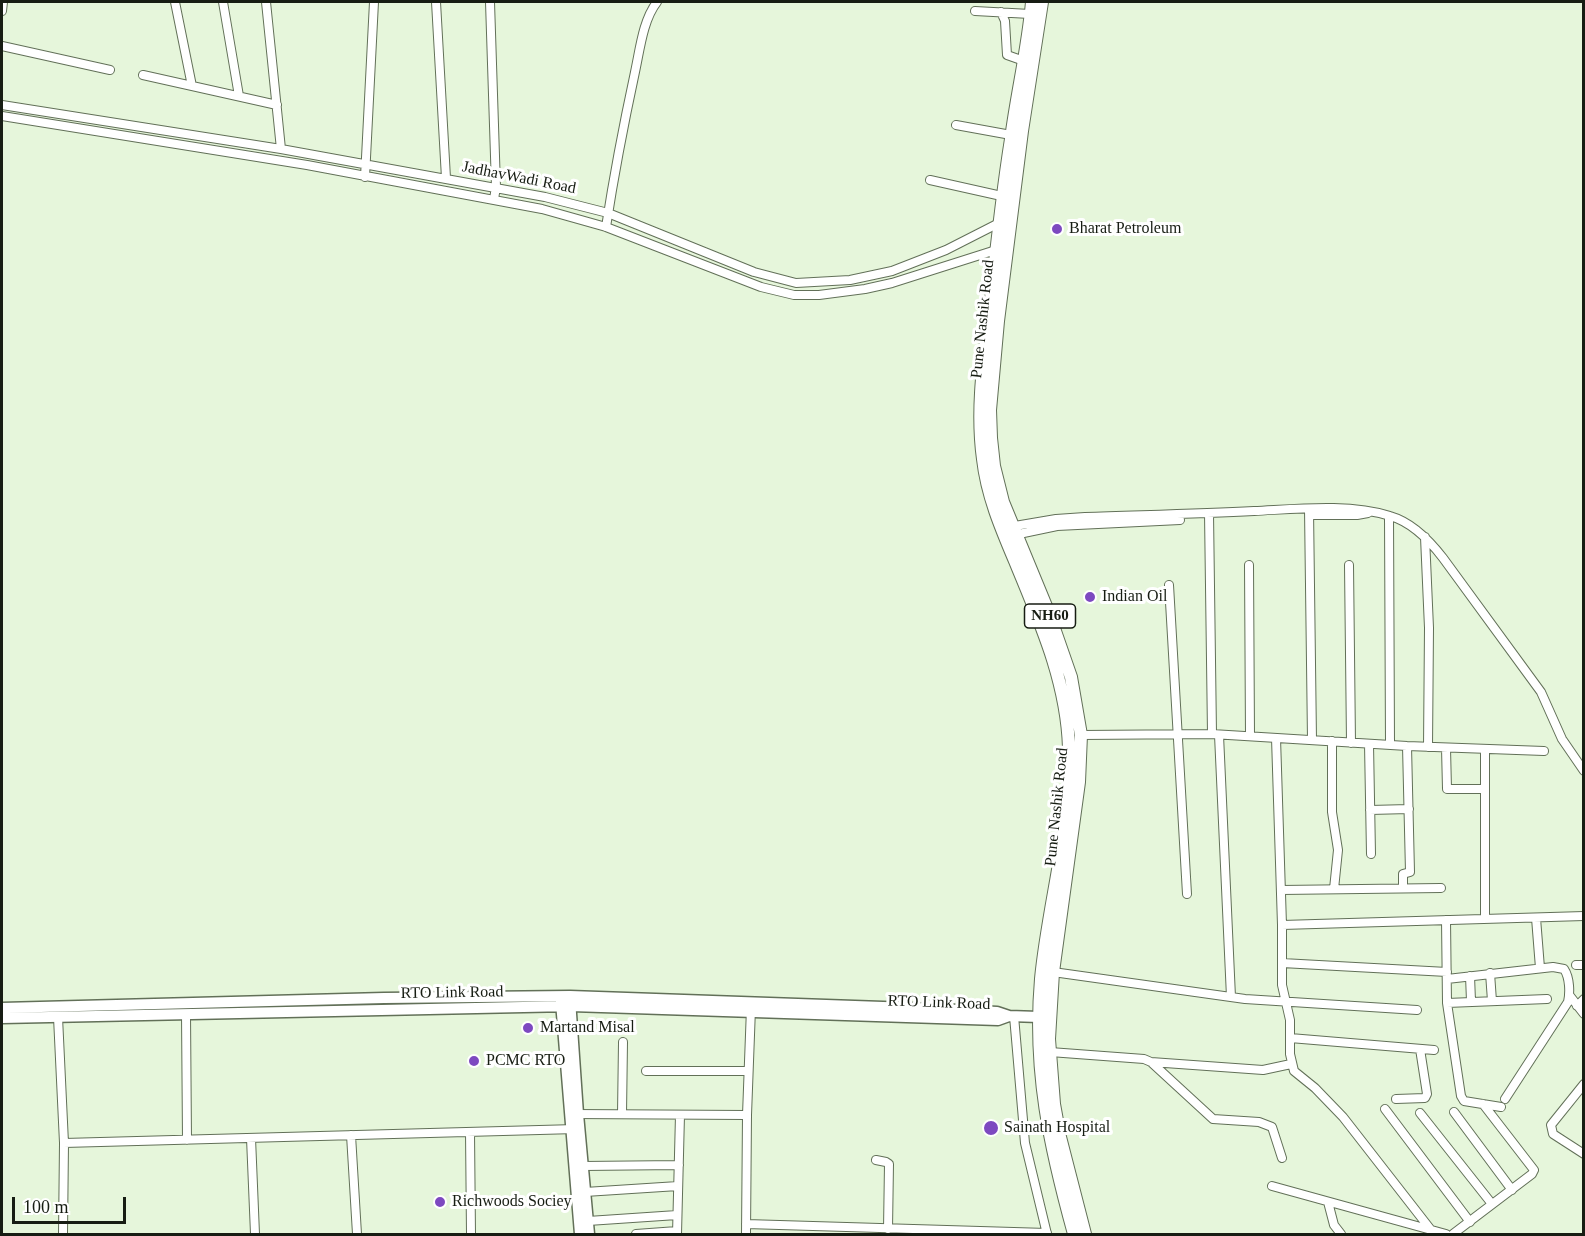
<!DOCTYPE html>
<html>
<head>
<meta charset="utf-8">
<style>
	body { margin:0 }
	#map { position:relative; width:1585px; height:1236px; overflow:hidden; background:#e6f6db; font-family:"Times New Roman",serif }
	canvas { display:block }
	.frame { position:absolute; inset:0; border:3px solid #171d13; pointer-events:none }
	.scale { position:absolute; left:12px; top:1197px; width:114px; height:27px; box-sizing:border-box; border:3px solid #171d13; border-top:0; padding-left:8px; font-size:18px; line-height:21px; white-space:nowrap; color:#171d13; -webkit-text-stroke:4px #fff; paint-order:stroke }
</style>
</head>
<body>
<div id="map">
<canvas width="1585" height="1236"></canvas>
<div class="frame"></div>
<div class="scale">100 m</div>
</div>
<script>
const ctx = document.querySelector('canvas').getContext('2d');
ctx.lineJoin = 'round';
function stroke(path, color, width, dash) { ctx.strokeStyle = color; ctx.lineWidth = width; ctx.lineCap = dash ? 'butt' : 'round'; ctx.setLineDash(dash || []); ctx.stroke(path); }
function label(font, color, halo, rows, align = 'center') {
  ctx.font = font + ' "Times New Roman",serif'; ctx.lineWidth = 6; ctx.setLineDash([]); ctx.textBaseline = 'middle'; ctx.strokeStyle = halo; ctx.fillStyle = color; for (const [text, x, y, turn = 0] of rows) {
    ctx.save(); ctx.translate(x, y); ctx.rotate((+turn || 0) * Math.PI / 180); ctx.textAlign = isNaN(turn) ? turn : align; if (halo) ctx.strokeText(text, 0, 0); ctx.fillText(text, 0, 0); ctx.restore();
  }
}
const minor = new Path2D(`
	M175 2 192 86
	M223 2 239 96
	M266 2 281 149
	M436 2 446 178
	M490 2 496 187 494 199
	M2 11 3 2
	M975 11 1030 14
	M1001 12 1005 21 1007 55 1024 61
	M2 46 110 70
	M143 75 277 105
	M2 105 281 149 545 197 608 213 754 272 796 283 850 280 892 271 946 250 1001 222
	M2 116 307 165 542 209 606 227 761 287 794 295H819L865 289 892 283 999 249
	M956 125 1011 135
	M365 177 374 2
	M930 180 1006 197
	M606 227C614 175 624 123 635 72 640 49 643 20 657 2
	M1309 509 1312 740
	M1209 513 1212 734
	M1310 515H1357L1368 513
	M1389 516 1390 745
	M1009 527 1056 519 1085 517C1141 515 1198 514 1254 511 1296 509 1350 503 1390 516 1411 522 1430 541 1443 558L1541 692 1562 739 1584 771
	M1014 535 1057 526 1180 520
	M1425 537 1429 628 1428 747
	M1249 565 1250 736
	M1349 565 1351 743
	M1169 585 1187 894
	M1081 735 1212 734 1407 746 1544 751
	M1219 735 1231 997
	M1276 738 1282 925
	M1332 741V812L1338 850 1334 889
	M1369 744 1371 854
	M1446 748 1447 789H1485
	M1370 810 1409 809
	M1403 888V874L1410 872 1407 746
	M1281 890 1441 888
	M1536 918 1540 968
	M1485 919V749
	M1446 920 1447 1003 1461 1096 1464 1101 1501 1107
	M1282 963 1447 972
	M1576 965H1584
	M1053 972 1245 999 1417 1010
	M1490 973 1492 1001
	M1470 976 1471 1001
	M1447 979 1553 967 1564 969C1570 978 1570 993 1568 1002L1505 1099
	M1570 996 1584 1014
	M1447 1003 1547 999
	M1577 1006 1584 999
	M186 1014 187 1140
	M1014 1016 1025 1143 1047 1234
	M58 1017 64 1143 63 1234
	M1290 1038 1434 1050
	M1050 1052 1144 1059 1151 1062 1213 1119 1259 1122 1272 1127 1282 1158
	M1151 1062 1263 1070 1291 1064
	M646 1071H748
	M1584 1084 1551 1125 1553 1134 1584 1154
	M1396 1099 1425 1098 1427 1094 1420 1049
	M1385 1109 1470 1222
	M1454 1112 1512 1190
	M1420 1113 1492 1204
	M572 1114 747 1115
	M622 1114 623 1042
	M470 1132 471 1234
	M351 1135 357 1234
	M251 1138 255 1234
	M64 1143 576 1129
	M876 1160 886 1162 889 1164 888 1229
	M583 1166 679 1165
	M1272 1186 1446 1234
	M585 1192 678 1186
	M1328 1202 1334 1225 1341 1234
	M588 1221 677 1215
	M746 1224 1047 1233
	M1431 1230 1343 1117 1315 1088 1294 1071 1290 1054V1020L1282 985V925L1584 916
	M636 1234 677 1231
	M677 1234 680 1115
	M746 1234 747 1115 751 1008
	M1453 1234 1532 1174 1534 1170 1483 1104`);
const major = new Path2D(`
	M570 999 578 1114 589 1234
	M561 1002 580 1234
	M2 1008 384 998 570 996 940 1009 997 1012 1009 1016
	M2 1018 571 1006 998 1020 1009 1016 1039 1017`);
const highway = new Path2D(`
	M1032 2C1028 48 1017 93 1011 139 1002 195 996 252 990 308 984 358 976 409 983 459 987 495 1001 528 1015 561 1040 622 1067 681 1069 748 1073 823 1048 904 1041 979 1033 1071 1050 1147 1074 1234
	M1042 2 1022 131 998 321 990 410 991 438 994 466 1003 502 1048 611 1071 677 1081 735 1079 782 1053 972 1049 1039 1054 1104 1060 1137 1085 1234`);
stroke(minor, '#627058', 10);
stroke(major, '#627058', 13);
stroke(highway, '#627058', 14);
stroke(minor, '#fff', 8);
stroke(major, '#fff', 10);
stroke(highway, '#fff', 12);
for (const [x, y, r, color] of [
	[1057,229,6,"#7d49c0"],
	[1090,597,6,"#7d49c0"],
	[528,1028,6,"#7d49c0"],
	[474,1061,6,"#7d49c0"],
	[991,1128,8,"#7d49c0"],
	[440,1202,6,"#7d49c0"]
]) { const dot = new Path2D(); dot.arc(x, y, r, 0, 2 * Math.PI); ctx.fillStyle = color; ctx.fill(dot); stroke(dot, '#fff', 2); }
for (const [x, y, w] of [
	[1050,616,51]
]) { const box = new Path2D(); box.roundRect(x - w / 2, y - 12, w, 24, 4.5); ctx.fillStyle = '#fff'; ctx.fill(box); stroke(box, '#171d13', 1.5); }
label('bold 15px', '#171d13', null, [
	["NH60",1050,616]
]);
label('16px', '#171d13', '#fff', [
	["JadhavWadi Road",519,178,11],
	["Pune Nashik Road",983,319,-84],
	["Pune Nashik Road",1057,807,-84],
	["RTO Link Road",452,993,-1],
	["RTO Link Road",939,1003,2]
]);
label('16px', '#171d13', '#fff', [
	["Bharat Petroleum",1069,229],
	["Indian Oil",1102,597],
	["Martand Misal",540,1028],
	["PCMC RTO",486,1061],
	["Sainath Hospital",1004,1128],
	["Richwoods Sociey",452,1202]
], 'left');
</script>
</body>
</html>
